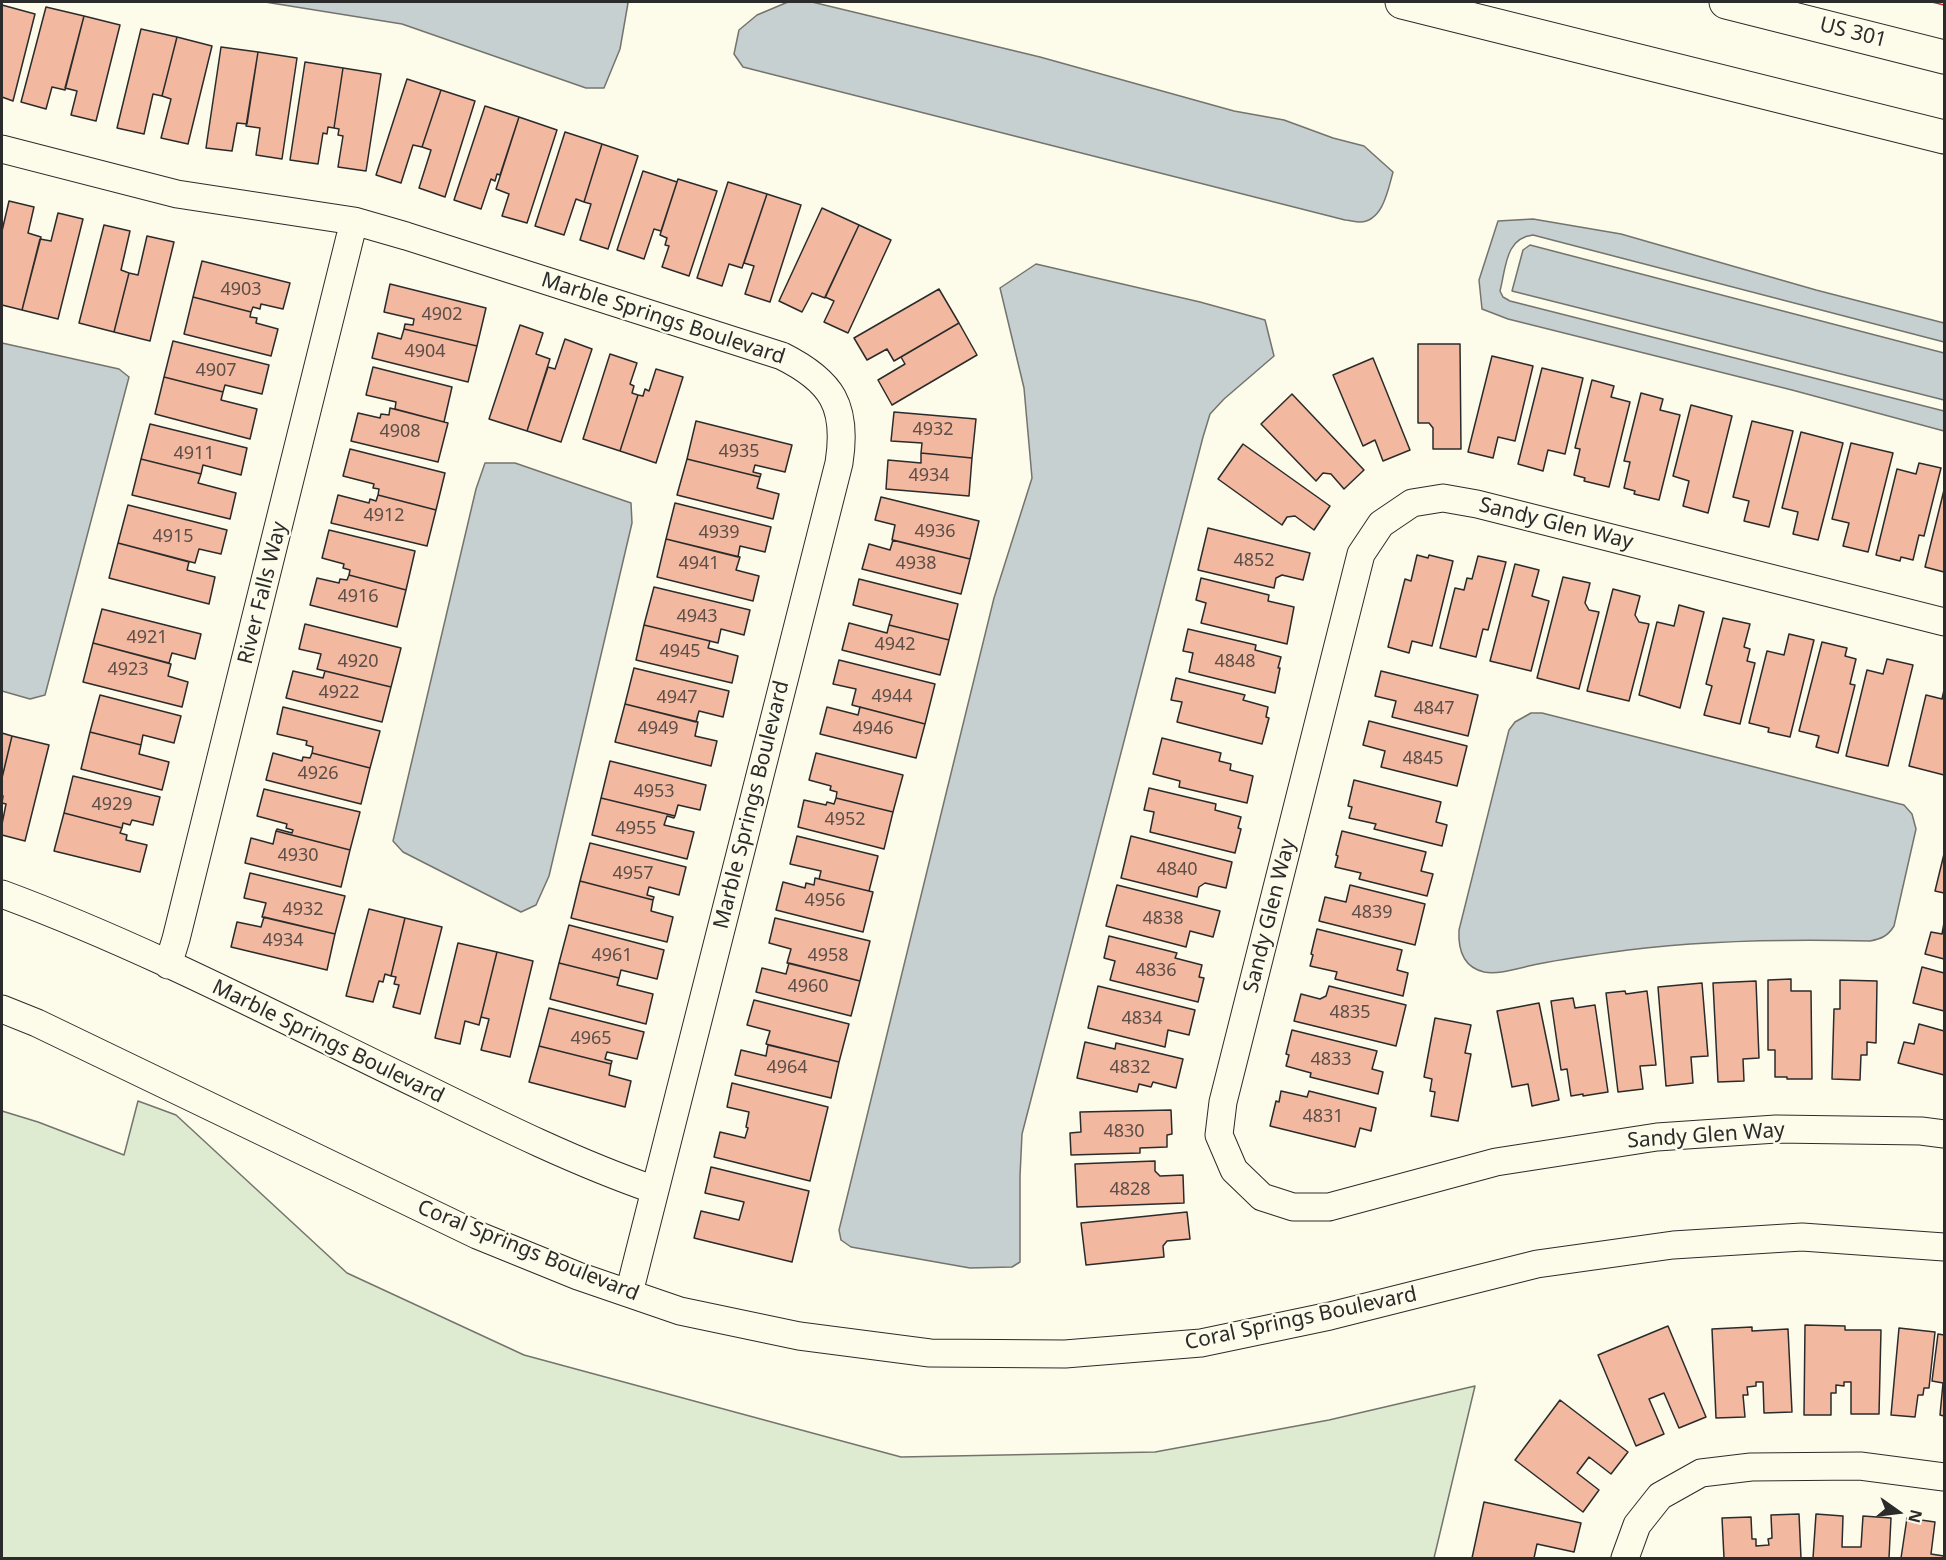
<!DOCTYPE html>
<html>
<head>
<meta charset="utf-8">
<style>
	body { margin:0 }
	#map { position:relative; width:1946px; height:1560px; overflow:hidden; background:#fdfbea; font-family:"Noto Sans",sans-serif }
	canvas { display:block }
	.frame { position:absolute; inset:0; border:3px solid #2b2b2b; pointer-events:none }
	.north { position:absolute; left:1868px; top:1482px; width:60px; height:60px; -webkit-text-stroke:4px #fdfbea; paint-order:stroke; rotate:104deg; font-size:16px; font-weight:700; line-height:24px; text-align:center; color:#2b2b2b }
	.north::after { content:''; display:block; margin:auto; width:21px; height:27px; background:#2b2b2b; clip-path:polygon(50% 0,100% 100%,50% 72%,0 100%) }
</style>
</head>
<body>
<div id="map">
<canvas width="1946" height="1560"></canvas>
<div class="frame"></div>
<div class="north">N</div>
</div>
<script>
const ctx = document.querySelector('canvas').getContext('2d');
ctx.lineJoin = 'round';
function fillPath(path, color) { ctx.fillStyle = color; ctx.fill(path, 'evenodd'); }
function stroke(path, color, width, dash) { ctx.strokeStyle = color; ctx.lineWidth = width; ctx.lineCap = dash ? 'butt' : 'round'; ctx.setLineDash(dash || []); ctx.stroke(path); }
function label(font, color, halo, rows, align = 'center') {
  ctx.font = font + ' "Noto Sans",sans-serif'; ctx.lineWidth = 4.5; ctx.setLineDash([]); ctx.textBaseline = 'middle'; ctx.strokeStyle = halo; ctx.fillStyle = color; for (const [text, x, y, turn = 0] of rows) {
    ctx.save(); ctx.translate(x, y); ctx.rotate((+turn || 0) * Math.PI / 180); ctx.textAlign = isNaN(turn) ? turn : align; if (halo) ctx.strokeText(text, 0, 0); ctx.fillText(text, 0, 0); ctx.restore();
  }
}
const green = new Path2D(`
	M138 1101 176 1115 347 1273 524 1355 901 1457 1155 1452 1329 1420 1475 1386 1434 1558H2V1111L38 1122 124 1155Z`);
fillPath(green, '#deebd1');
stroke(green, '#74746e', 1.5);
const water = new Path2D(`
	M265 2H626L628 3 620 49 604 88H586L402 24Z
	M788 2H812L1040 57 1234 111 1284 120 1333 138 1364 146 1393 172C1388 190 1383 221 1360 222 1355 222 1349 220 1345 220L743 67 734 54 739 30 757 15Z
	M1533 219 1621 234 1816 290 1944 323V342L1533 235C1505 238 1506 268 1500 291L1503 297 1510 301 1944 411V431L1792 390 1508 319 1482 309 1479 280 1498 221Z
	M1530 245 1944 353V400L1512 291 1523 250Z
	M1036 264 1200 302 1265 320 1274 356 1224 399 1210 414 1203 437 1022 1134 1020 1176V1262L1012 1267 970 1268 851 1247 841 1240 839 1230 994 598 1032 478 1024 388 1000 288Z
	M2 343 119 369 129 377 45 695 30 699 2 691Z
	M485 463H515L631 503 632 523 549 876 536 905 521 912 403 852 393 841 476 489Z
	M1531 713H1542L1904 805 1912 814 1916 829 1894 926C1888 936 1881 939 1870 941 1790 939 1708 940 1628 950 1598 954 1568 958 1538 964 1522 967 1500 975 1484 972 1463 967 1458 949 1459 930L1509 730 1515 722Z`);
fillPath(water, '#c7d0d0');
stroke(water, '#74746e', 1.5);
const building = new Path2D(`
	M2 5 35 14 13 101 2 97Z
	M46 7 84 16 65 90 52 87 46 109 21 102Z
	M84 16 120 25 96 121 71 115 77 91 65 88Z
	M141 29 177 37 162 96 153 94 144 134 117 128Z
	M177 37 212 46 188 144 161 138 171 99 162 96Z
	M221 47 258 52 247 124 237 123 232 151 206 148Z
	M258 52 297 58 282 159 256 155 260 128 246 126Z
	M305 62 343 68 334 128 328 127 327 134 323 133 318 164 290 160Z
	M343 68 381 74 366 171 338 167 343 136 338 135 339 129 334 128Z
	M407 79 441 90 422 147 413 145 401 183 376 175Z
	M441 90 475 101 445 197 419 188 431 150 422 147Z
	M485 106 519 117 500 175 497 174 495 181 491 179 481 209 454 200Z
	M519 117 557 130 527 223 502 216 509 194 496 189Z
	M565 132 602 144 584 202 576 199 564 235 535 226Z
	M602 144 638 156 608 249 580 240 591 204 584 202Z
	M643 171 677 182 661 231 654 229 644 259 617 250Z
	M678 179 717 191 689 276 662 267 669 246 665 245 667 238 660 235Z
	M728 182 767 194 742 268 729 264 722 286 697 278Z
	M767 194 801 205 770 302 745 294 754 266 744 263Z
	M9 201 34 207 28 233 41 237 22 310 2 305V231Z
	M822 208 859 225 825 298 812 293 802 312 779 301Z
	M58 213 83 219 58 319 22 310 40 239 51 241Z
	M104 225 130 231 121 270 129 273 114 332 79 323Z
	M859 225 891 240 848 333 824 322 834 301 825 297Z
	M147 236 174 242 150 341 114 332 129 273 138 275Z
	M202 261 290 283 283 309 261 304 260 309 253 307 251 312 193 297Z
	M390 284 486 308 477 346 404 329 405 324 413 325 414 319 384 312Z
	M939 289 959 323 894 361 887 349 867 360 854 338Z
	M193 297 251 312 250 317 257 318 256 323 278 329 271 356 184 334Z
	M959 323 977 355 892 405 878 380 905 364 901 357Z
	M520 325 543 333 536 354 550 359 527 431 489 419Z
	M404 329 477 346 468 382 372 358 378 333 401 339Z
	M565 339 592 349 561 442 527 431 548 367 555 369Z
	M173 341 269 365 262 394 225 385 223 392 164 377Z
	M1418 344H1460L1461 449H1433V428L1429 423H1418Z
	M610 354 637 363 630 384 634 386 632 393 638 395 620 451 583 439Z
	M1492 356 1533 366 1515 441 1498 437 1493 458 1468 452Z
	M1373 358 1410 450 1383 461 1375 440 1363 446 1333 375Z
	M373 367 452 387 444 422 395 409 396 402 366 395Z
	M1542 368 1583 378 1565 454 1548 450 1543 471 1518 464Z
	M656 369 683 377 656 463 620 451 638 395 643 396 645 389 649 391Z
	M164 377 223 392 221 400 257 409 250 439 155 414Z
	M1592 380 1614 386 1611 397 1630 402 1609 487 1584 481 1585 478 1574 475 1580 449 1575 448Z
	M1641 393 1663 399 1660 410 1680 415 1659 500 1634 494 1635 491 1624 488 1630 462 1624 461Z
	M1292 394 1364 470 1344 489 1331 474 1323 473 1316 481 1261 424Z
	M1691 405 1732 416 1708 513 1683 506 1689 481 1673 476Z
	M390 408 448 423 438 462 351 441 358 413 380 418 381 414 389 415Z
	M894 412 976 419 972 458 921 453 922 443 891 441Z
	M696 421 792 445 785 472 755 465 753 472 761 474 760 477 687 459Z
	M1752 421 1793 431 1769 527 1744 521 1749 501 1733 497Z
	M150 424 247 448 241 475 203 465 201 474 141 459Z
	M1801 432 1843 443 1818 540 1793 534 1798 512 1782 508Z
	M1851 443 1893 453 1868 552 1843 546 1849 523 1832 519Z
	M1243 444 1330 506 1314 530 1295 516 1287 517 1282 525 1218 479Z
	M350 449 445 473 436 510 378 495 379 489 373 488 374 484 343 476Z
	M921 453 972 458 969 496 886 489 888 460 921 463Z
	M141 459 201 474 198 483 236 493 230 519 132 495Z
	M687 459 760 477 757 488 779 494 773 519 677 495Z
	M1919 463 1941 468 1924 536 1919 535 1913 560 1901 557 1900 561 1876 555 1897 469 1916 474Z
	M1944 490V572L1925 567Z
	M338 495 369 503 370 499 376 501 378 495 436 510 427 546 331 523Z
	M881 497 979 521 970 559 892 540 895 525 875 520Z
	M675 503 771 527 765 552 740 546 738 557 666 539Z
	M128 505 227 530 221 554 199 549 195 563 118 543Z
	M1208 528 1310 553 1303 580 1282 575 1276 578 1274 588 1198 570Z
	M329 530 415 551 406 590 349 575 350 570 343 568 344 564 322 558Z
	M666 539 740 557 736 570 759 576 753 601 657 577Z
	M893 540 970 559 961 594 862 569 869 544 890 550Z
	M118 543 189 562 187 570 215 577 209 604 109 578Z
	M1417 555 1428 558 1429 555 1453 561 1432 646 1412 641 1409 653 1388 647 1405 579 1411 581Z
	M1478 556 1506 562 1488 630 1483 629 1476 657 1440 648 1455 588 1464 590 1467 578 1472 579Z
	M1515 564 1539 570 1532 596 1549 601 1531 671 1490 661Z
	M349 575 406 590 397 627 310 605 317 578 339 583 340 579 347 580Z
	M1563 577 1590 583 1585 603 1589 610 1599 612 1579 689 1537 678Z
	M1201 578 1269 595 1268 601 1294 607 1287 644 1201 623 1206 603 1196 600Z
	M859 579 958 604 949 640 889 625 892 615 853 605Z
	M654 587 750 610 744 635 721 629 718 643 644 625Z
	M1613 589 1640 596 1635 615 1639 622 1649 624 1629 701 1587 691Z
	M1679 605 1704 612 1680 708 1639 695 1657 622 1674 626Z
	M102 609 201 634 195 659 172 653 169 663 93 643Z
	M1723 618 1750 624 1744 647 1750 649 1747 661 1755 663 1740 724 1704 715 1712 686 1706 684Z
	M849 623 887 633 889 625 949 640 940 675 842 650Z
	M305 624 401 648 391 687 317 669 321 654 299 649Z
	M644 625 710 641 708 648 738 656 732 683 636 660Z
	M1188 629 1256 645 1255 650 1281 657 1278 668H1280L1275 693 1189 672 1193 653 1183 651Z
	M1789 634 1814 640 1790 737 1768 732 1769 728 1749 723 1767 651 1784 655Z
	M1822 642 1847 648 1845 656 1856 659 1850 684 1855 685 1838 753 1816 747 1819 736 1799 731Z
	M93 643 171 664 168 676 188 682 182 707 83 682Z
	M1887 659 1913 665 1888 766 1846 756 1867 670 1883 674Z
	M839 660 935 684 925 724 852 705 856 689 833 684Z
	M634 668 729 691 723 717 699 711 696 722 625 704Z
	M293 671 323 678 325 671 391 687 382 722 286 698Z
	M1381 671 1478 695 1468 736 1392 717 1396 701 1375 696Z
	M1176 678 1245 695 1243 700 1268 707 1266 717 1269 718 1262 744 1177 722 1182 702 1171 700Z
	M1944 690V775L1909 766 1926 695 1942 699Z
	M100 695 181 716 174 743 143 735 141 745 90 732Z
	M625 704 698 722 695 736 717 741 711 766 615 742Z
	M283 707 380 731 370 768 312 753 313 747 306 745 307 741 277 734Z
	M827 707 858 715 860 707 925 724 916 758 820 734Z
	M1369 721 1467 746 1457 786 1381 767 1385 751 1363 745Z
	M90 732 141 745 139 754 169 762 162 790 81 769Z
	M2 733 12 736 2 778Z
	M12 736 49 745 25 841 2 835V824L6 804 2 803 3 796 2 795V778Z
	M1162 738 1221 753 1219 761 1231 764 1230 770 1253 776 1247 803 1179 787 1180 781 1153 774Z
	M273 753 302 761 303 757 310 758 312 753 370 768 361 804 266 780Z
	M816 753 903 775 893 812 836 798 837 792 830 790 831 786 809 780Z
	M610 761 706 785 700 810 678 805 675 816 601 798Z
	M73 776 160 797 153 825 132 820 130 825 123 823 122 828 64 813Z
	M1354 780 1441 802 1436 822 1447 825 1442 846 1374 829 1376 824 1349 818 1352 807 1348 806Z
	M1149 788 1216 804 1215 810 1241 817 1238 828 1241 829 1235 853 1150 832 1154 812 1144 810Z
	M264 789 360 812 350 850 276 831 277 829 292 833 293 830 286 828 287 824 257 816Z
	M601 798 675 816 674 818 667 816 664 825 694 832 687 859 592 835Z
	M836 798 893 812 884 849 798 827 804 800 826 805 827 802 834 804Z
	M64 813 122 828 120 833 127 835 126 840 147 845 140 872 54 851Z
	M276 831 350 850 341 887 245 863 251 838 273 844Z
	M1342 831 1426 852 1421 871 1433 874 1427 896 1359 879 1361 873 1335 867 1338 856 1336 855Z
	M797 836 878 856 869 891 819 879 821 871 790 864Z
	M1131 836 1232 862 1226 888 1205 883 1199 887 1197 897 1121 878Z
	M590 843 686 867 679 895 649 887 647 895 654 897 653 900 580 881Z
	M1944 854V893L1935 891Z
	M250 873 345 896 335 934 262 917 266 903 244 898Z
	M815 878 873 892 863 932 776 910 783 882 805 888 806 883 814 885Z
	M580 881 653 900 651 911 673 917 667 942 571 918Z
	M1117 885 1220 911 1213 937 1190 931 1186 947 1106 926Z
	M1350 885 1425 904 1415 945 1319 921 1325 897 1346 902Z
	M369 909 405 918 391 976 385 974 383 982 379 981 373 1002 346 996Z
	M264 917 335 934 327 970 231 947 237 922 261 927Z
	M405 918 442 927 420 1014 393 1007 399 985 394 984 396 977 391 976Z
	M775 918 870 941 860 981 787 963 791 949 769 943Z
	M1944 923V959L1925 954 1931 932 1942 934Z
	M569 925 664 950 657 979 621 970 619 978 559 963Z
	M1317 929 1402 950 1397 970 1408 973 1403 996 1335 979 1337 972 1310 966 1313 955 1311 954Z
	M1109 936 1177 953 1175 958 1202 965 1199 977 1204 978 1198 1002 1110 980 1115 961 1104 958Z
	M458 943 497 952 479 1025 465 1021 460 1044 435 1038Z
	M497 952 533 961 510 1057 481 1050 489 1019 481 1017Z
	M559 963 619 978 617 985 653 994 646 1024 550 999Z
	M789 963 860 981 851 1016 756 992 762 968 786 974Z
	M1922 967 1944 973V1011L1913 1003Z
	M1791 979V991H1811L1812 1079H1787V1077H1775V1050H1768V980Z
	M1840 980 1877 981 1876 1043 1867 1042V1055H1861L1860 1080 1832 1079 1834 1009H1840Z
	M1756 981 1759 1058 1743 1059 1744 1081 1718 1082 1713 983Z
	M1702 983 1708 1056 1691 1057 1693 1083 1666 1086 1658 987Z
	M1098 986 1195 1010 1189 1035 1168 1030 1165 1047 1088 1028Z
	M1329 986 1406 1005 1396 1046 1294 1021 1301 994 1320 999 1326 996Z
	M1625 991 1626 994 1647 991 1656 1065 1640 1066 1643 1089 1618 1092 1606 993Z
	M1573 998 1575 1008 1595 1005 1608 1092 1583 1096V1094L1571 1096 1567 1069 1561 1070 1551 1001Z
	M754 1000 849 1024 839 1062 766 1044 770 1031 747 1025Z
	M1539 1003 1559 1100 1532 1106 1528 1084 1512 1087 1497 1011Z
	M549 1008 644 1032 637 1059 607 1052 605 1059 612 1061 611 1064 539 1046Z
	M1435 1018 1471 1025 1465 1053 1471 1054 1458 1121 1431 1116 1435 1092 1430 1091 1432 1079 1424 1077Z
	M1919 1024 1944 1031V1075L1898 1063 1904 1042 1914 1044Z
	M1292 1030 1377 1051 1372 1069 1383 1072 1378 1094 1310 1077 1311 1073 1286 1066 1289 1055 1286 1054Z
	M1085 1042 1115 1049 1116 1043 1183 1059 1176 1088 1153 1082 1151 1087 1139 1084 1137 1092 1077 1078Z
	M768 1045 839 1062 831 1098 735 1075 741 1050 766 1056Z
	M539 1046 611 1064 609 1075 631 1081 625 1107 529 1082Z
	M732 1083 828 1107 810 1181 714 1157 720 1132 745 1138 748 1128 746 1127 749 1112 727 1107Z
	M1281 1091 1307 1097 1309 1091 1376 1108 1371 1131 1360 1128 1355 1147 1270 1126 1276 1101 1279 1102Z
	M1171 1110 1172 1134 1167 1135V1147L1140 1148V1153L1071 1155 1070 1133 1081 1132 1080 1112Z
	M1155 1161V1171L1160 1176 1183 1175 1184 1203 1077 1207 1075 1164Z
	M711 1167 809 1191 792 1262 694 1238 701 1211 739 1220 744 1202 705 1193Z
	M1187 1212 1190 1239 1167 1241 1163 1246 1164 1257 1086 1265 1081 1223Z
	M1805 1325 1845 1326V1330H1881L1879 1414H1851V1382H1844V1386L1836 1385V1393H1831V1415H1804Z
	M1668 1326 1706 1417 1679 1428 1664 1393 1649 1399 1664 1434 1636 1446 1598 1355Z
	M1752 1327V1331L1788 1329 1792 1412 1764 1413 1763 1382H1756V1386L1747 1387 1748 1395H1743L1745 1417 1716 1418 1712 1329Z
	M1899 1328 1935 1332 1929 1388H1924L1923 1395H1918L1915 1417 1891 1415Z
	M1938 1334 1944 1335V1416L1940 1415 1943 1383 1932 1381Z
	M1560 1400 1628 1452 1611 1474 1589 1457 1577 1473 1599 1490 1583 1512 1515 1460Z
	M1484 1502 1581 1523 1574 1552 1537 1544 1534 1558H1472Z
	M1799 1514 1801 1558H1724L1722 1518 1751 1517 1752 1539H1756V1546L1769 1545 1768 1539 1772 1538 1771 1515Z
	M1816 1514 1843 1516 1842 1547H1861L1863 1516 1891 1518 1889 1558H1813Z
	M1907 1518 1935 1522 1931 1554 1944 1556V1558H1901Z`);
fillPath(building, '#f2b8a0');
stroke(building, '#2b2b2b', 1.5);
const minor = new Path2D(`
	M2 149 177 194 354 221 406 236 782 356C832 381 848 406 839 463L629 1293
	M1944 622 1477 504 1443 498 1412 503 1381 524 1361 554 1223 1102 1219 1135 1234 1170 1262 1197 1293 1207H1329L1496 1162 1657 1137 1776 1129 1921 1131 1944 1134
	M2 894C148 948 287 1022 427 1089 502 1126 577 1163 655 1190
	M168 965 176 939 354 221
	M2 1009 37 1023 477 1235 578 1276 680 1311 799 1336 930 1353 1065 1354 1201 1343 1330 1316 1537 1264 1673 1245 1802 1237 1944 1247
	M1625 1558 1637 1525 1660 1496 1701 1473 1751 1467 1860 1466 1944 1477`);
const major = new Path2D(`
	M1402 2 1944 137
	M1726 2 1944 57`);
stroke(minor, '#2b2b2b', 29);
stroke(major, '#2b2b2b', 35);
stroke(minor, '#fdfbea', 27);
stroke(major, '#fdfbea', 33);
stroke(new Path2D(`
	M1932 2 1944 5`), '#c62828', 1.5, [21, 4.5, 3, 4.5]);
label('18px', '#5d4e48', null, [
	["4903",241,290],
	["4902",442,315],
	["4904",425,352],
	["4907",216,371],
	["4932",933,430],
	["4908",400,432],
	["4935",739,452],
	["4911",194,454],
	["4934",929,476],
	["4912",384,516],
	["4936",935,532],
	["4939",719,533],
	["4915",173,537],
	["4852",1254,561],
	["4941",699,564],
	["4938",916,564],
	["4916",358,597],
	["4943",697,617],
	["4921",147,638],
	["4942",895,645],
	["4945",680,652],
	["4920",358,662],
	["4848",1235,662],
	["4923",128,670],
	["4922",339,693],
	["4944",892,697],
	["4947",677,698],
	["4847",1434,709],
	["4949",658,729],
	["4946",873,729],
	["4845",1423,759],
	["4926",318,774],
	["4953",654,792],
	["4929",112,805],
	["4952",845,820],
	["4955",636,829],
	["4930",298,856],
	["4840",1177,870],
	["4957",633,874],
	["4956",825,901],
	["4932",303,910],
	["4839",1372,913],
	["4838",1163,919],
	["4934",283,941],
	["4961",612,956],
	["4958",828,956],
	["4836",1156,971],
	["4960",808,987],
	["4835",1350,1013],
	["4834",1142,1019],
	["4965",591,1039],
	["4833",1331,1060],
	["4964",787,1068],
	["4832",1130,1068],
	["4831",1323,1117],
	["4830",1124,1132],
	["4828",1130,1190]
]);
label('21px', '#2b2b2b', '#fdfbea', [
	["US 301",1853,33,14],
	["Marble Springs Boulevard",663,319,18],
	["Sandy Glen Way",1556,524,14],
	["River Falls Way",263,593,-76],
	["Marble Springs Boulevard",752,805,-76],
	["Sandy Glen Way",1270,916,-76],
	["Marble Springs Boulevard",328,1042,26],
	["Sandy Glen Way",1706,1136,-4],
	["Coral Springs Boulevard",528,1251,22],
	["Coral Springs Boulevard",1301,1319,-12]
]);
</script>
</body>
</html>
